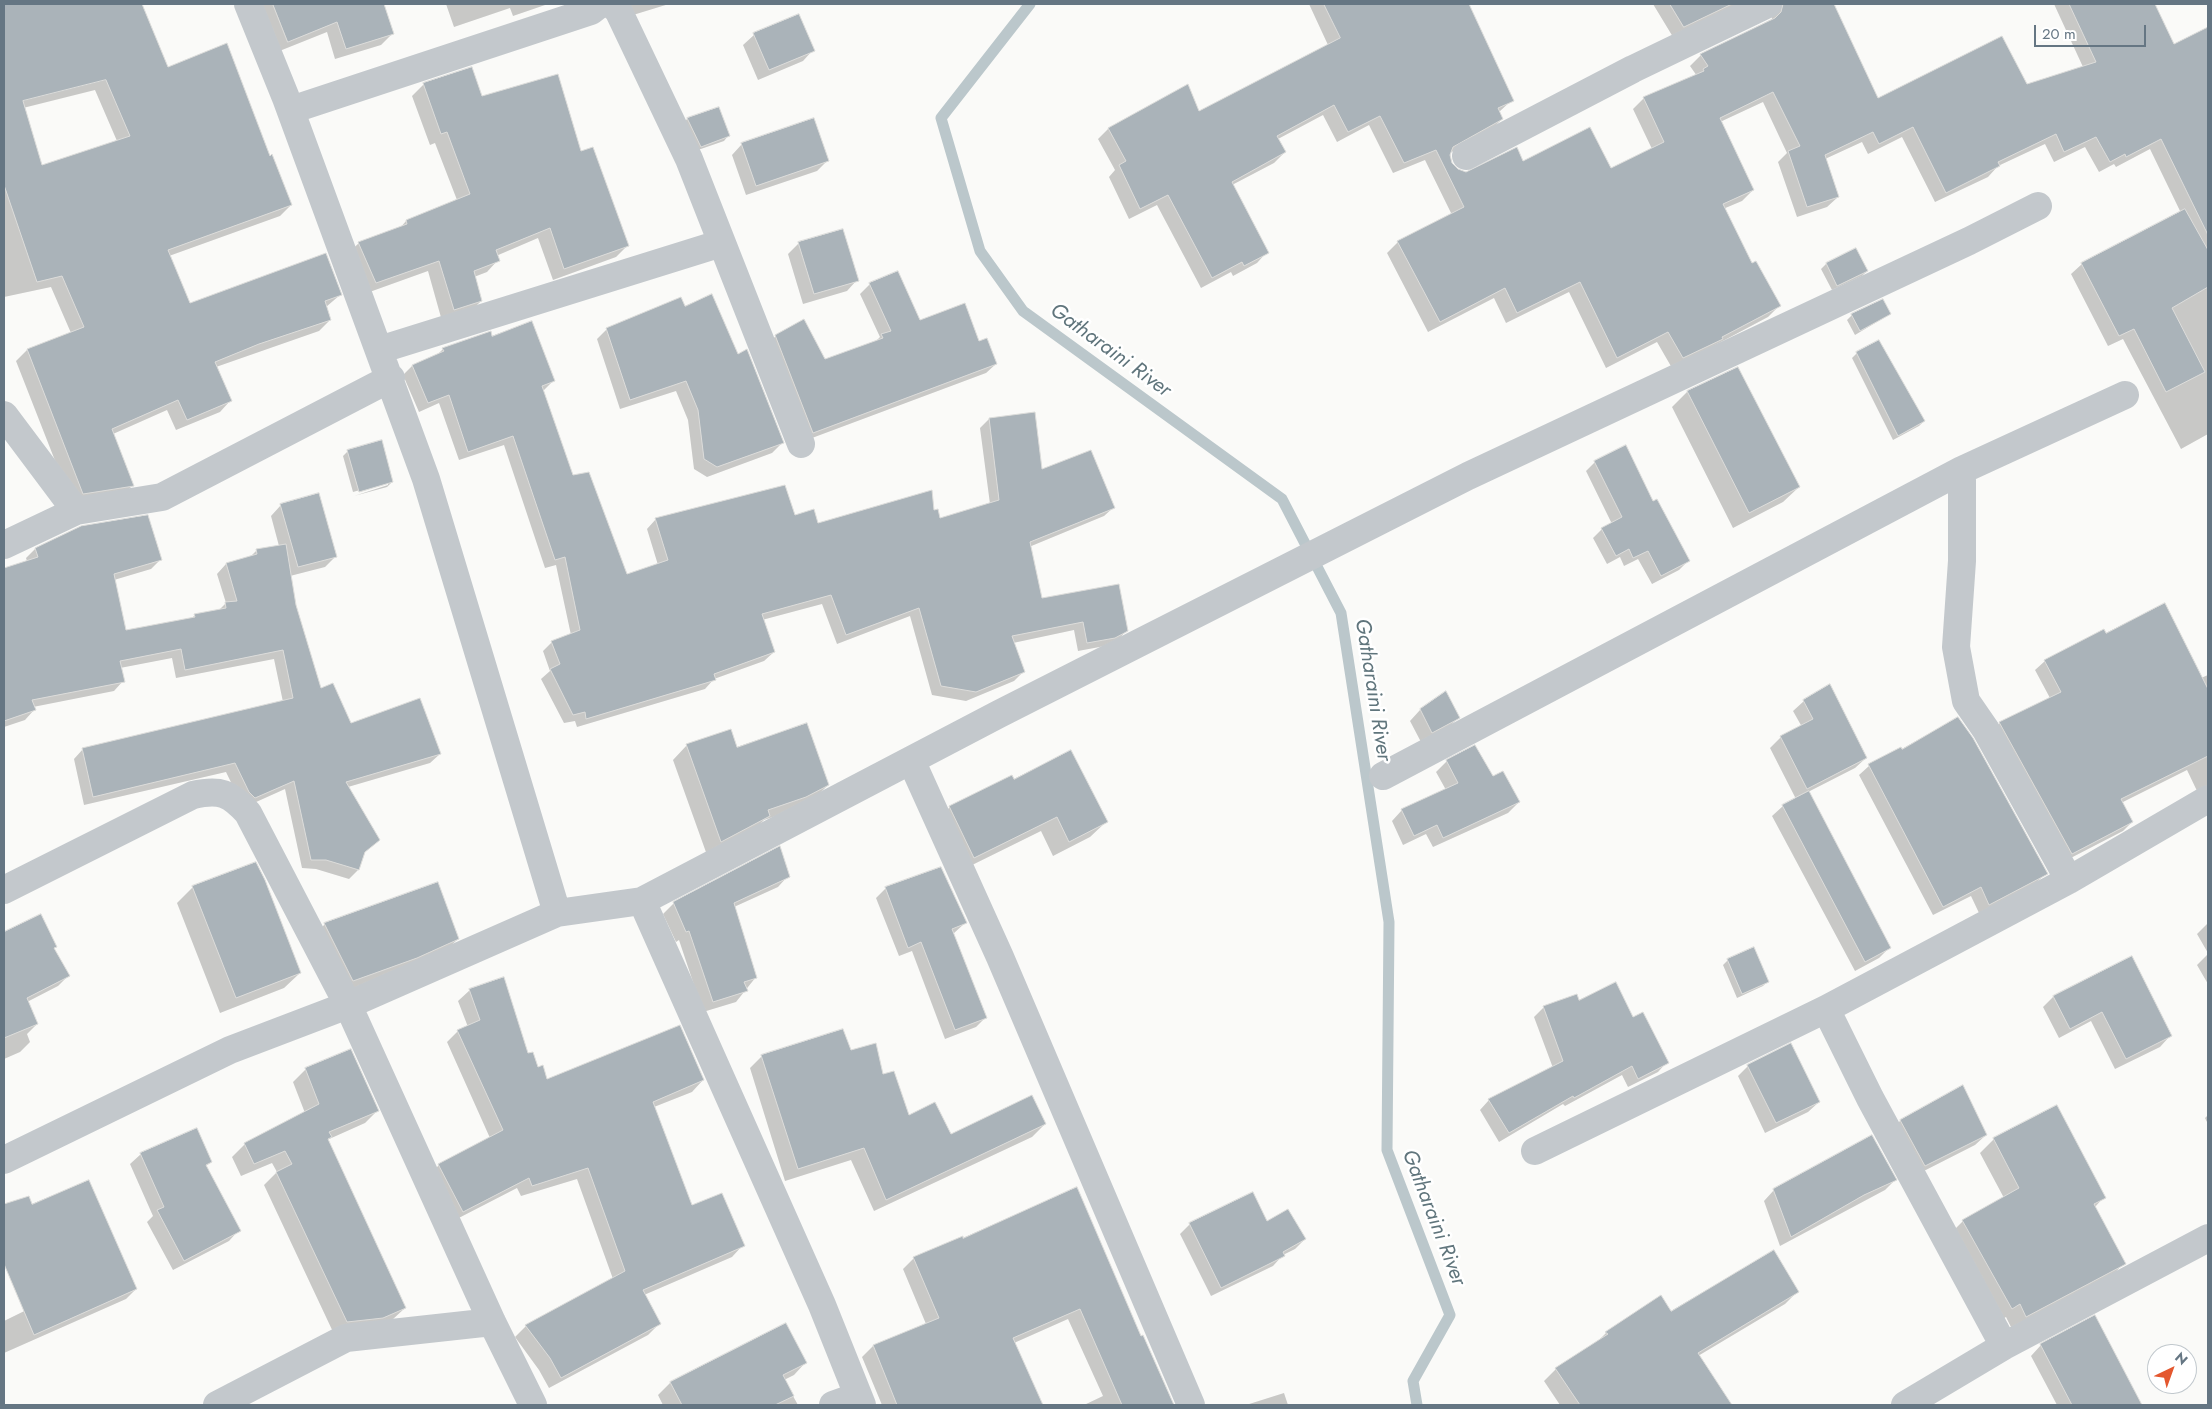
<!DOCTYPE html>
<html>
<head>
<meta charset="utf-8">
<style>
	body { margin:0 }
	#map { position:relative; width:2212px; height:1409px; overflow:hidden; background:#fafaf8; font-family:Jost,sans-serif }
	canvas { display:block }
	.frame { position:absolute; inset:0; border:5px solid #657683; pointer-events:none }
	.north { position:absolute; left:2147px; top:1344px; width:50px; height:50px; box-sizing:border-box; background:#fff; border:1px solid #c1c8cd; border-radius:50%; rotate:42deg; font-size:14px; font-weight:700; line-height:20px; text-align:center; color:#657683 }
	.north::after { content:''; display:block; margin:auto; width:18px; height:22px; background:#e4572e; clip-path:polygon(50% 0,100% 100%,50% 72%,0 100%) }
	.scale { position:absolute; left:2034px; top:25px; width:112px; height:22px; box-sizing:border-box; border:2px solid #657683; border-top:0; padding-left:6px; font-size:15px; line-height:18px; white-space:nowrap; color:#657683; -webkit-text-stroke:4px #fff; paint-order:stroke }
</style>
</head>
<body>
<div id="map">
<canvas width="2212" height="1409"></canvas>
<div class="frame"></div>
<div class="north">N</div>
<div class="scale">20 m</div>
</div>
<script>
const ctx = document.querySelector('canvas').getContext('2d');
ctx.lineJoin = 'round';
function fillPath(path, color) { ctx.fillStyle = color; ctx.fill(path, 'evenodd'); }
function stroke(path, color, width, dash) { ctx.strokeStyle = color; ctx.lineWidth = width; ctx.lineCap = dash ? 'butt' : 'round'; ctx.setLineDash(dash || []); ctx.stroke(path); }
function label(font, color, halo, rows, align = 'center') {
  ctx.font = font + ' Jost,sans-serif'; ctx.lineWidth = 5; ctx.setLineDash([]); ctx.textBaseline = 'middle'; ctx.strokeStyle = halo; ctx.fillStyle = color; for (const [text, x, y, turn = 0] of rows) {
    ctx.save(); ctx.translate(x, y); ctx.rotate((+turn || 0) * Math.PI / 180); ctx.textAlign = isNaN(turn) ? turn : align; if (halo) ctx.strokeText(text, 0, 0); ctx.fillText(text, 0, 0); ctx.restore();
  }
}
fillPath(new Path2D(`
	M4 4H82L4 43Z
	M258 4H383L392 34 381 45 335 59 327 32 277 52Z
	M446 4H548L513 16 510 8 454 27Z
	M630 4H669L633 15Z
	M1309 4H1467L1512 100 1499 112 1502 119 1491 130 1450 153 1451 163 1457 170 1465 173 1523 163 1610 169 1652 149 1633 109 1644 98 1697 76 1690 66 1701 55 1772 19 1768 4H1833L1877 100 2026 85 2083 67 2054 4H2154L2173 46 2208 28V434L2181 449 2123 339 2108 346 2071 274 2082 264 2181 213 2150 149 2116 167 2114 164 2099 172 2085 147 2054 162 2045 144 1998 166 1988 177 1935 202 1902 137 1868 154 1862 142 1825 159 1838 197 1827 207 1797 217 1778 162 1787 153 1763 102 1720 122 1753 190 1742 201 1723 209 1751 265 1779 306 1768 317 1672 368 1657 342 1606 368 1569 292 1506 323 1494 298 1428 332 1387 253 1398 242 1452 215 1425 160 1393 173 1369 125 1337 142 1323 115 1278 139 1285 152 1274 163 1232 185 1267 252 1257 263 1233 276 1231 272 1201 288 1157 205 1129 219 1109 177 1115 170 1098 139 1108 129 1199 113 1328 45Z
	M1653 4H1742L1673 37Z
	M799 16 813 50 803 61 758 80 743 45 754 35Z
	M150 27 167 68 269 157 291 205 280 216 169 256 190 305 340 295 326 307 330 320 319 331 216 367 230 401 220 412 176 430 167 410 113 434 133 485 122 496 72 504 16 361 27 350 71 333 51 287 4 297V89ZM95 90 117 141 41 167 23 108Z
	M424 84 482 98 580 153 627 246 616 257 553 280 538 238 496 256 498 260 487 272 474 277 481 301 469 313 442 321 428 271 364 294 347 254 359 243 400 228 406 221 457 200 435 143 430 145 412 96Z
	M718 108 728 136 724 141 695 151 683 124 687 119Z
	M742 144 828 160 817 171 746 195 732 155Z
	M842 230 857 280 847 291 803 304 788 254 798 244Z
	M1856 250 1867 271 1862 276 1832 290 1821 269 1826 264Z
	M870 284 920 321 978 343 996 364 986 373 804 441 766 345 776 336 824 361 875 342 880 337 860 294Z
	M684 307 737 356 782 443 772 453 707 477 694 469 688 420 676 391 620 409 597 339 607 329Z
	M1890 314 1855 335 1847 320 1852 315Z
	M492 337 553 381 543 391 572 476 626 575 658 565 647 529 656 519 794 516 817 524 933 512 939 519 990 504 980 428 989 419 1033 414 1041 471 1114 507 1104 516 1029 547 1041 600 1127 630 1118 640 1105 646 1078 651 1074 630 1013 643 1023 672 1014 681 966 701 932 695 910 616 837 644 822 604 762 620 774 652 764 661 714 679 705 689 577 727 575 721 564 723 541 679 550 671 543 651 552 642 571 635 556 565 545 568 504 445 459 460 439 403 419 412 403 375 412 366 436 356 443 349Z
	M1857 353 1924 421 1919 426 1893 440 1852 358Z
	M1737 368 1799 487 1783 502 1733 528 1672 407 1687 392Z
	M348 451 392 482 387 487 354 496 388 485V482L353 492 343 456Z
	M1595 462 1652 503 1688 561 1679 570 1652 584 1638 559 1624 566 1620 557 1607 564 1593 538 1602 529 1612 524 1586 471Z
	M281 505 335 557 325 567 290 576 295 605 320 690 350 724 440 754 430 763 348 787 378 840 363 854 358 870 349 879 316 869 302 868 285 789 245 807 240 801 226 772 84 805 74 759 83 749 283 702 274 659 176 678 172 658 120 668 123 681 114 691 33 707 34 710 25 720 4 727V569L27 561 26 558 35 549 160 560 151 569 114 580 125 631 191 619 195 615 219 610 226 603 217 574 226 564 250 557 257 550 279 546 271 516Z
	M2106 634 2201 678 2208 675V797L2198 793 2187 770 2121 803 2132 822 2123 831 2063 862 1991 732 2000 723 2050 698 2035 670 2045 661Z
	M1445 693 1459 717 1448 728 1421 742 1410 721 1420 710Z
	M1804 701 1866 758 1855 768 1808 792 1889 948 1879 958 1855 971 1772 816 1783 806 1796 799 1770 748 1781 737 1802 727 1793 711Z
	M687 745 736 748 828 785 814 799 791 811 764 820 754 830 707 855 673 760Z
	M1901 749 1902 750 2046 873 2036 883 1979 913 1971 896 1933 915 1859 775 1869 766Z
	M1447 761 1492 778 1519 802 1508 813 1433 847 1426 834 1403 845 1392 821 1402 810 1446 790 1436 772Z
	M1013 780 1106 822 1090 837 1053 856 1041 831 958 872 934 823 950 807Z
	M788 876 778 887 734 907 756 977 736 1002 703 1012 679 940 676 942 663 914 674 903Z
	M193 887 300 973 284 988 220 1013 177 903Z
	M886 888 965 923 953 934 985 1018 976 1027 945 1039 912 951 899 956 876 898Z
	M41 917 53 948 68 976 58 986 27 1002 37 1024 27 1034 30 1042 20 1052 4 1059V934Z
	M2208 923V953L2197 934Z
	M325 924 458 939 442 954 337 996 310 940Z
	M2207 955H2208V984L2197 965Z
	M2132 958 2170 1036 2160 1047 2115 1069 2091 1021 2059 1038 2043 1007 2053 997Z
	M1728 960 1767 982 1763 986 1737 998 1723 965Z
	M470 990 527 1055 547 1081 703 1080 692 1092 654 1107 691 1206 743 1245 732 1257 644 1295 660 1323 648 1335 549 1388 539 1370 515 1337 526 1326 613 1279 577 1179 521 1196 517 1188 451 1222 427 1177 439 1165 490 1138 447 1042 458 1031 468 1027 458 1001Z
	M1578 1002 1633 1019 1667 1062 1658 1072 1628 1087 1622 1075 1565 1106 1563 1104 1499 1142 1480 1110 1489 1100 1553 1068 1534 1017 1544 1007Z
	M851 1051 882 1076 908 1117 951 1136 1045 1124 1032 1137 874 1211 851 1160 785 1181 750 1068 762 1056Z
	M1748 1066 1819 1102 1808 1112 1765 1133 1738 1076Z
	M306 1069 377 1111 365 1123 327 1140 405 1308 392 1320 334 1334 264 1185 277 1172 272 1163 241 1176 232 1157 245 1144 305 1113 293 1082Z
	M1962 1087 1986 1135 1975 1145 1914 1176 1890 1131 1900 1121Z
	M2056 1106 2104 1197 2095 1207 2124 1263 2111 1277 2012 1329 2006 1317 1998 1322 1949 1235 1963 1221 2004 1198 1980 1153 1994 1139Z
	M2208 1115V1124L2205 1118Z
	M141 1154 211 1162 205 1167 239 1230 229 1241 173 1270 147 1222 153 1216 130 1164Z
	M1895 1180 1885 1190 1780 1246 1764 1201 1774 1190Z
	M28 1198 31 1205 95 1229 4 1268V1205Z
	M1267 1223 1305 1239 1295 1249 1283 1255 1273 1266 1211 1296 1180 1234 1190 1224Z
	M962 1238 1140 1338 1143 1337 1173 1405H1084L1103 1396 1068 1319 1014 1343 1041 1405H882L862 1357 873 1346 926 1324 903 1269 914 1258Z
	M124 1262 136 1289 126 1299 4 1353V1321Z
	M1797 1292 1785 1304 1698 1356 1730 1405H1560L1544 1381 1556 1369 1594 1345 1606 1333 1671 1313Z
	M2095 1317 2141 1405H2057L2031 1356 2041 1345Z
	M786 1324 806 1362 794 1375 784 1380 798 1405H663L658 1395 670 1383Z
	M1284 1393 1288 1405H1246Z`), '#0003');
stroke(new Path2D(`
	M1030 4 941 118 980 251 1023 311 1282 499 1341 613 1389 922 1387 1150 1450 1315 1413 1381 1417 1405`), '#bbc7cb', 11);
const building = new Path2D(`
	M4 4H142L168 67 227 43 270 156 272 154 292 205 168 250 190 303 326 253 342 295 325 301 331 320 259 344 215 362 232 401 187 420 178 400 112 429 134 486 83 494 27 349 84 327 62 276 37 282 4 185ZM106 80 130 136 42 165 23 101Z
	M273 4H384L394 34 346 49 337 22 288 42Z
	M1324 4H1469L1514 101 1498 108 1503 119 1453 147 1450 155 1452 163 1458 169 1466 172 1517 147 1523 161 1590 127 1611 168 1664 142 1643 97 1704 71 1703 69 1708 66 1700 54 1775 18 1781 12 1783 4H1834L1878 98 2002 36 2027 84 2096 62 2069 4H2155L2174 44 2208 27V235L2161 139 2126 157 2125 154 2110 162 2096 137 2064 152 2056 134 1998 162 2000 166 1946 193 1913 127 1879 144 1873 132 1825 155 1839 197 1807 207 1788 151 1800 146 1773 92 1720 118 1754 190 1723 204 1752 263 1756 261 1781 306 1722 337 1723 339 1683 358 1668 332 1617 358 1580 282 1517 313 1505 288 1440 322 1397 241 1464 207 1436 150 1404 163 1380 116 1348 132 1334 105 1277 136 1286 152 1232 182 1269 253 1244 266 1242 262 1212 278 1168 195 1140 209 1119 165 1126 161 1108 128 1188 84 1199 111 1340 38Z
	M1670 4H1732L1684 27Z
	M799 14 815 51 769 70 753 33Z
	M472 67 482 96 558 74 581 151 593 147 629 246 564 269 550 228 496 250 500 261 474 271 482 301 454 310 439 261 376 283 358 242 407 224 406 220 470 194 447 132 441 134 423 83Z
	M719 107 730 136 701 147 687 118Z
	M814 118 829 161 756 186 741 143Z
	M2185 209 2208 250V287L2172 308 2205 372 2166 392 2134 329 2119 336 2081 263Z
	M843 229 859 281 814 294 798 242Z
	M1856 248 1868 271 1837 286 1826 263Z
	M898 271 920 320 965 303 979 341 987 338 997 364 813 433 775 335 804 319 825 359 883 338 881 334 891 331 869 283Z
	M712 294 738 354 747 349 784 443 717 467 704 459 698 410 686 381 630 400 606 328 681 297 685 306Z
	M1883 299 1891 314 1860 331 1851 314Z
	M532 321 555 381 542 386 573 475 589 472 627 574 668 560 655 518 785 485 795 515 814 509 818 523 932 490 934 510 938 509 940 518 999 500 989 418 1035 412 1042 469 1091 450 1115 508 1030 542 1042 598 1119 584 1128 631 1115 638 1087 643 1083 622 1012 636 1025 672 976 692 941 686 919 608 846 635 831 595 762 614 775 652 714 674 716 680 586 719 585 712 573 715 550 669 560 664 551 641 580 630 565 557 555 560 513 436 468 452 449 395 428 403 412 365 444 351 442 348 491 331 492 336Z
	M1879 340 1925 421 1898 436 1856 352Z
	M1738 367 1800 487 1749 513 1687 391Z
	M382 440 393 482 359 492 347 450Z
	M1626 445 1653 501 1657 499 1690 561 1661 576 1648 551 1633 558 1629 549 1616 556 1601 528 1622 517 1594 461Z
	M319 493 337 557 298 567 280 504Z
	M148 515 162 560 114 574 126 630 195 617 194 614 226 608 225 602 237 601 226 563 257 554 256 549 286 544 296 605 321 688 333 683 351 723 420 698 441 754 346 782 380 840 365 852 359 870 326 860H311L294 781 255 798 249 792 235 763 93 797 82 748 293 698 283 650 185 670 181 649 120 661 125 682 32 700 36 710 4 721V568L38 557 35 548 81 526Z
	M2165 603 2208 689V756L2121 799 2133 822 2072 854 1999 722 2061 692 2044 660 2104 629 2106 633Z
	M1830 684 1867 758 1807 789 1780 736 1813 719 1803 700Z
	M1446 691 1460 718 1432 733 1420 709Z
	M1958 717 1973 738 2048 874 1989 905 1981 887 1943 907 1868 764 1901 747 1902 749Z
	M807 723 829 785 806 797 768 810 770 816 721 842 686 744 731 729 737 747Z
	M1475 745 1493 776 1503 771 1520 802 1443 838 1437 825 1414 836 1401 809 1458 783 1446 760Z
	M1071 750 1108 822 1069 842 1057 817 974 858 949 806 1012 775 1014 779Z
	M1809 791 1891 948 1865 962 1782 805Z
	M780 846 790 877 734 903 757 978 744 982 748 991 713 1002 689 931 686 932 673 902Z
	M256 862 265 880 301 973 236 998 192 886Z
	M941 867 967 923 952 929 987 1018 955 1030 921 942 908 948 885 887Z
	M438 882 459 939 417 958 353 981 324 923Z
	M41 914 57 947 54 948 70 976 27 998 38 1024 4 1038V932Z
	M1754 947 1769 982 1742 994 1727 959Z
	M2132 956 2172 1036 2126 1059 2102 1012 2070 1029 2053 996Z
	M504 977 528 1053 533 1052 538 1067 543 1065 547 1079 680 1025 704 1080 653 1102 692 1205 722 1193 745 1246 643 1290 661 1324 561 1378 550 1358 525 1325 625 1271 588 1168 532 1186 529 1178 463 1212 438 1164 503 1130 457 1030 480 1020 469 989Z
	M1616 982 1633 1017 1643 1012 1669 1063 1638 1079 1632 1066 1574 1098 1573 1096 1509 1133 1488 1099 1563 1061 1543 1006 1577 994 1579 1000Z
	M843 1029 851 1050 876 1043 883 1074 894 1071 909 1115 935 1102 951 1134 1032 1095 1046 1124 886 1200 864 1148 798 1169 761 1055Z
	M1791 1043 1820 1102 1776 1123 1747 1065Z
	M351 1049 379 1111 329 1132 332 1137 328 1139 406 1308 383 1318 347 1322 276 1172 292 1164 285 1151 254 1164 244 1143 319 1104 305 1068Z
	M1963 1085 1987 1135 1925 1166 1900 1120Z
	M2057 1105 2106 1198 2094 1204 2126 1264 2026 1317 2020 1304 2012 1309 1962 1220 2019 1188 1993 1138Z
	M197 1128 212 1162 206 1165 241 1231 184 1261 157 1210 164 1207 140 1153Z
	M1872 1135 1897 1180 1864 1195 1791 1237 1773 1189Z
	M89 1180 137 1289 34 1335 4 1264V1204L29 1196 32 1204Z
	M1077 1187 1141 1336 1143 1335 1174 1405H1122L1080 1309 1013 1338 1043 1405H897L873 1345 939 1318 913 1257 963 1236V1238Z
	M1253 1192 1267 1221 1288 1209 1306 1239 1283 1252 1285 1256 1221 1288 1189 1223Z
	M1774 1250 1799 1292 1698 1353 1732 1405H1580L1555 1368 1608 1334 1605 1332 1661 1295 1671 1311Z
	M2095 1315 2142 1405H2072L2040 1344Z
	M786 1323 807 1363 783 1375 794 1396 775 1405H682L670 1382Z`);
fillPath(building, '#aab3b9');
stroke(building, '#dcdcda', 1);
stroke(new Path2D(`
	M248 4 286 98 426 479 557 913
	M611 4 618 10 689 159 801 444
	M291 110 591 11 600 4
	M1466 156 1633 69 1768 4
	M379 350 722 243
	M4 415 76 511
	M1962 470V561L1956 647 1966 701 1986 730 2069 880
	M4 545 76 511 162 497 391 378
	M911 760 1000 957 1191 1405
	M1383 776 1962 470 2125 395
	M4 890 193 795C220 789 230 793 248 813L348 1005 492 1322 533 1405
	M642 901 822 1305 862 1405
	M1826 1009 1870 1098 2004 1346
	M1535 1151 1826 1009 2069 880 2208 799
	M4 1160 230 1050 348 1005 557 913 642 901 999 714 1468 476 1969 241 2038 206
	M217 1405 346 1338 492 1322
	M833 1405 858 1396
	M1905 1405 2004 1346 2208 1238`), '#c3c8cc', 28);
label('italic 21px', '#60757c', '#fff', [
	["Gatharaini River",1110,351,36],
	["Gatharaini River",1372,690,81],
	["Gatharaini River",1433,1218,69]
]);
</script>
</body>
</html>
